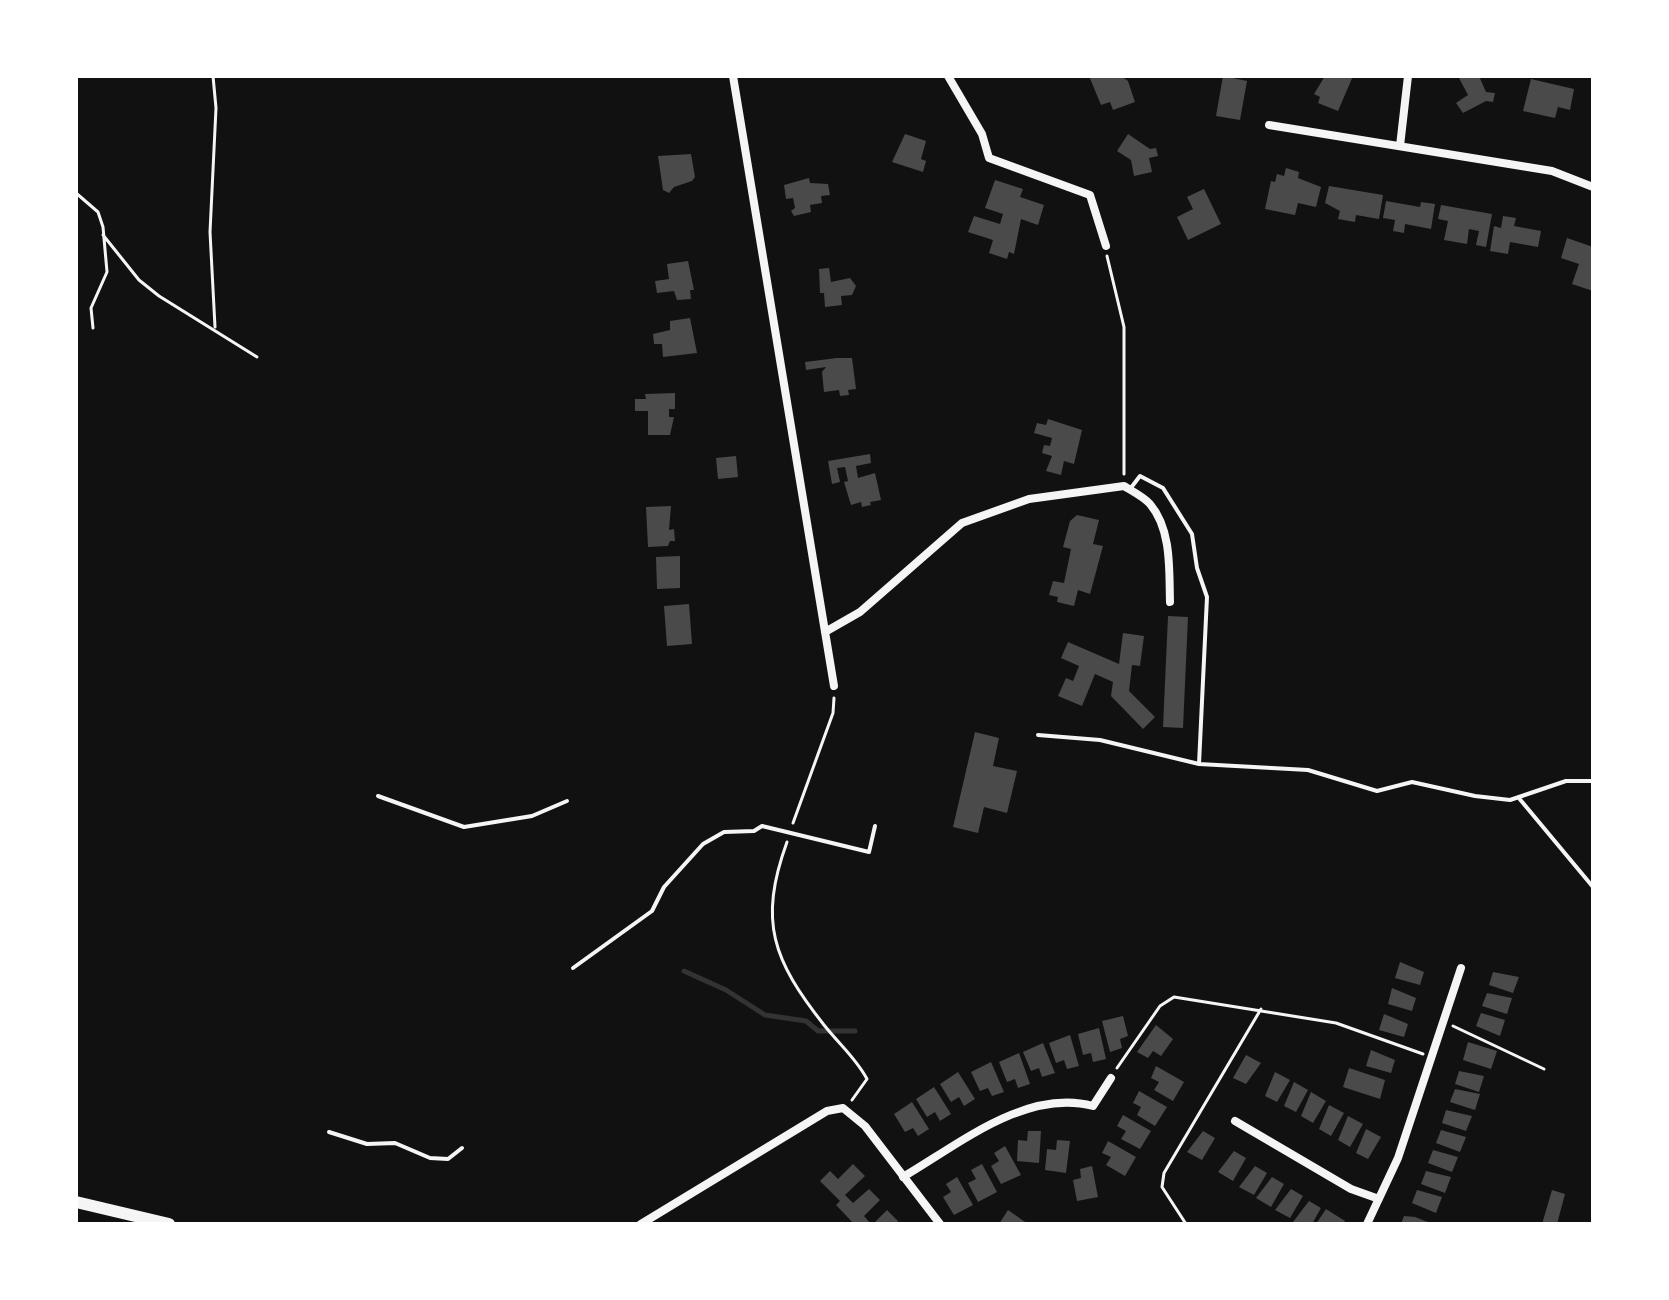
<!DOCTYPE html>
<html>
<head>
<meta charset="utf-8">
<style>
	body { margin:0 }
	#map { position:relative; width:1669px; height:1300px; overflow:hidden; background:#111; font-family:Quicksand,sans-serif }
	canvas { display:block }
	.frame { position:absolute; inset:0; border:78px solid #fff; pointer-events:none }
</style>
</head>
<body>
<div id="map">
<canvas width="1669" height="1300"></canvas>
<div class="frame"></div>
</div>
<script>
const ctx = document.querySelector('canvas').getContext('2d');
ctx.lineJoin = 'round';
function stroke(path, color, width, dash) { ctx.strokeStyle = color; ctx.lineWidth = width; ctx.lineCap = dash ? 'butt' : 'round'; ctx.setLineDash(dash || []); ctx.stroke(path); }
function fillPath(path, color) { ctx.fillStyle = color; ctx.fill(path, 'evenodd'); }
stroke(new Path2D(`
	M684 971 726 990 765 1015 806 1021 818 1031H855`), '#333', 5);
fillPath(new Path2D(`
	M1089 76H1121L1128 81 1135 102 1113 110 1110 102 1101 105Z
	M1223 76 1247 81 1240 120 1216 116Z
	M1325 76H1353L1338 111 1318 103 1320 97 1314 94Z
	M1463 76H1479L1486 92 1495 93 1493 102 1486 101 1463 113 1456 103 1468 95 1459 78Z
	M1531 79 1574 89 1570 110 1558 107 1555 118 1523 111Z
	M905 134 926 141 921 159 926 161 923 172 892 162Z
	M1128 134 1150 149 1156 148 1158 156 1149 158 1152 172 1134 176 1131 160 1117 151Z
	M691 154 695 177 692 181 674 187 669 193 663 190 658 156Z
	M1286 168 1299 172 1298 178 1321 187 1316 207 1298 203 1295 215 1265 209 1271 181 1275 182 1277 174 1284 176Z
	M809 178 810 183 828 184 830 195 821 196 822 203 810 205 811 212 794 216 791 211 795 208 793 198 786 199 784 185Z
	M995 180 1023 189 1020 197 1044 205 1038 225 1021 219 1014 254 1009 252 1007 259 989 253 993 240 968 232 974 216 1000 224 1003 214 985 208Z
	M1329 186 1383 195 1379 219 1356 215 1355 222 1338 219 1340 211 1325 203Z
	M1204 189 1221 224 1188 240 1177 217 1193 209 1187 197Z
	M1386 201 1420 207 1421 202 1435 204 1431 229 1405 224 1404 233 1393 231 1395 220 1383 218Z
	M1441 205 1492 214 1486 247 1476 245 1479 231 1469 229 1467 244 1444 240 1448 221 1438 219Z
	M1503 216 1516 218 1514 226 1541 231 1538 247 1510 242 1508 254 1490 251 1494 226 1501 228Z
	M1567 238 1593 247V291L1572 284 1579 264 1561 258Z
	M688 261 694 290H690L691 299 677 300 674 291 657 293 655 281 669 279 667 264Z
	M829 268 831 282 850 278 856 286 852 295 841 296 842 305 825 307 824 293H820L819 269Z
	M690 318 697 353 663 357 662 344H654L653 334 670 330V321Z
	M837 358H852L856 389 848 390 849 395 840 396 839 390 824 392 822 372 826 367 806 370 805 362Z
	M675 393V409H669V417H674L670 435H648V411H635V399H646L645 394Z
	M1048 419 1082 430 1074 464 1064 461 1061 475 1046 471 1052 456 1042 453 1044 445 1050 446 1052 438 1034 433 1037 423 1046 425Z
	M870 454 871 463 856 466 858 478 875 473 881 500 870 502 871 505 862 507 861 502 851 505 844 482 848 481 845 467 837 468 840 482 832 484 828 461Z
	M736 456 738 477 718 479 716 458Z
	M671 506 669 530 674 529 675 541H670L668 546 648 547 646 507Z
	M1077 515 1099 520 1093 544 1103 546 1090 594 1078 590 1074 606 1057 602 1058 597 1049 595 1053 581 1064 583 1071 549 1063 547 1070 521Z
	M680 556V588L657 589 656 557Z
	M689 604 692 644 667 646 664 606Z
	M1168 616 1188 617 1183 728 1163 727Z
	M1123 633 1144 636 1140 666 1132 665 1129 691 1155 717 1143 729 1111 696 1113 682 1095 674 1082 706 1058 696 1066 678 1073 681 1079 666 1061 658 1068 642 1119 664Z
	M975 732 999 738 993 766 1017 771 1007 813 984 807 978 833 953 827Z
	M1400 962 1424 972 1420 985 1395 978Z
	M1493 972 1519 977 1513 993 1489 985Z
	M1392 988 1416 998 1412 1011 1388 1004Z
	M1487 993 1512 998 1507 1014 1482 1006Z
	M1481 1013 1505 1020 1500 1036 1476 1026Z
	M1384 1014 1408 1024 1404 1037 1379 1030Z
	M1123 1016 1128 1036 1120 1039 1122 1048 1110 1052 1102 1021Z
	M1156 1025 1173 1039 1161 1056 1153 1051 1148 1058 1137 1052Z
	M1099 1028 1106 1059 1093 1062 1091 1053 1083 1055 1078 1034Z
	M1070 1035 1079 1066 1067 1069 1064 1060 1056 1063 1049 1043Z
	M1468 1042 1497 1051 1491 1069 1463 1060Z
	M1043 1043 1055 1073 1042 1077 1039 1068 1031 1071 1023 1052Z
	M1371 1050 1395 1060 1391 1073 1366 1066Z
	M1019 1053 1030 1084 1018 1088 1015 1079 1007 1082 999 1062Z
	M1246 1055 1261 1063 1246 1084 1233 1078Z
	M991 1062 1004 1092 992 1096 988 1088 980 1091 971 1072Z
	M1156 1066 1184 1082 1173 1101 1154 1090 1159 1082 1151 1078Z
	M1349 1068 1385 1080 1380 1099 1343 1087Z
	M1459 1071 1484 1076 1479 1092 1455 1084Z
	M958 1072 975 1099 964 1106 959 1097 951 1102 940 1084Z
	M1275 1072 1290 1080 1277 1102 1265 1096Z
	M1294 1082 1308 1090 1296 1112 1284 1106Z
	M934 1087 951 1114 940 1121 935 1112 927 1117 916 1099Z
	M1455 1089 1480 1094 1475 1110 1450 1102Z
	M1139 1091 1167 1107 1155 1126 1137 1115 1141 1107 1133 1103Z
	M1311 1092 1326 1101 1313 1123 1301 1116Z
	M912 1102 929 1129 918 1136 913 1128 905 1132 894 1114Z
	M1329 1105 1344 1113 1331 1136 1319 1129Z
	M1446 1110 1472 1116 1466 1131 1442 1123Z
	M1123 1115 1151 1131 1140 1149 1121 1139 1126 1131 1117 1126Z
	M1348 1116 1363 1124 1350 1147 1338 1140Z
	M1366 1129 1381 1137 1368 1159 1356 1153Z
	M1441 1130 1466 1137 1460 1152 1436 1143Z
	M1028 1131H1041L1039 1163 1017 1161 1018 1140 1027 1141Z
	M1203 1131 1215 1138 1202 1160 1187 1152Z
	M1057 1140 1070 1141 1066 1173 1045 1170 1047 1149 1056 1150Z
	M1108 1141 1136 1157 1125 1176 1106 1165 1111 1157 1102 1153Z
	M1005 1146 1021 1175 1001 1184 991 1166 999 1161 994 1153Z
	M1433 1150 1458 1157 1452 1172 1428 1163Z
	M1234 1151 1246 1158 1233 1181 1218 1172Z
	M853 1164 865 1176 845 1195 853 1203 869 1189 880 1200 864 1216 871 1224H854L836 1205 840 1201 820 1181 830 1171 838 1179Z
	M982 1164 997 1192 978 1202 968 1183 976 1179 971 1170Z
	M1092 1166 1098 1197 1077 1201 1073 1180 1081 1178 1080 1169Z
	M1255 1166 1267 1173 1254 1195 1239 1187Z
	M1426 1171 1451 1177 1445 1193 1421 1184Z
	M957 1177 973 1205 954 1215 943 1197 951 1192 946 1184Z
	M1272 1177 1284 1184 1271 1207 1256 1198Z
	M1291 1189 1303 1196 1290 1218 1275 1210Z
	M1417 1190 1442 1197 1436 1213 1412 1203Z
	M1552 1190 1565 1194 1557 1224H1542Z
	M1309 1201 1321 1208 1312 1224 1293 1222Z
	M1326 1209 1345 1221 1343 1224H1316Z
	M887 1210 898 1221 896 1224H873Z
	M1008 1210 1028 1224H999Z
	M1404 1216 1415 1217 1433 1224H1401Z`), '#4a4a4a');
stroke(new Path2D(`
	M213 76 216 108 210 232 215 327
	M76 193 98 212 103 227 107 272 91 308 93 328
	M103 235 139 280 159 296 257 357
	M1107 256 1124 327V474
	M793 823 833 713 834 698
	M787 842C758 922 773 960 824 1025 839 1044 856 1058 867 1079L852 1100
	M1453 1026 1544 1069
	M1117 1068 1160 1006 1174 997 1336 1023 1423 1054
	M1186 1224 1162 1187 1164 1173 1261 1009`), '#f5f5f5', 3);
stroke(new Path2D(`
	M1130 489 1140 476 1163 488 1192 534 1197 568 1207 597 1199 764
	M1038 735 1100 740 1199 764 1308 770 1377 791 1412 782 1475 796 1510 800 1566 781H1593
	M378 796 464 827 532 816 567 801
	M1518 797 1593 887
	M573 968 652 911 664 887 703 844 724 832 754 831 762 826 869 852 875 826
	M329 1132 367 1144 395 1143 430 1158 448 1159 462 1148`), '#f5f5f5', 4);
stroke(new Path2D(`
	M733 76 834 686
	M948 76 982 134 989 158 1090 195 1106 246
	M1269 125 1552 171 1593 187
	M1400 146 1408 76
	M825 632 860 612 962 523 1029 499 1124 486C1132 491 1144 497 1150 504 1172 530 1169 571 1170 602
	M1235 1121 1351 1189 1379 1199
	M903 1177C958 1145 1026 1088 1093 1106L1111 1078
	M641 1224 827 1111 843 1108 865 1126 940 1224
	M1367 1224 1398 1158 1461 968`), '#f5f5f5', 8);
stroke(new Path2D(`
	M76 1202 169 1224`), '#f5f5f5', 12);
</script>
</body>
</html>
